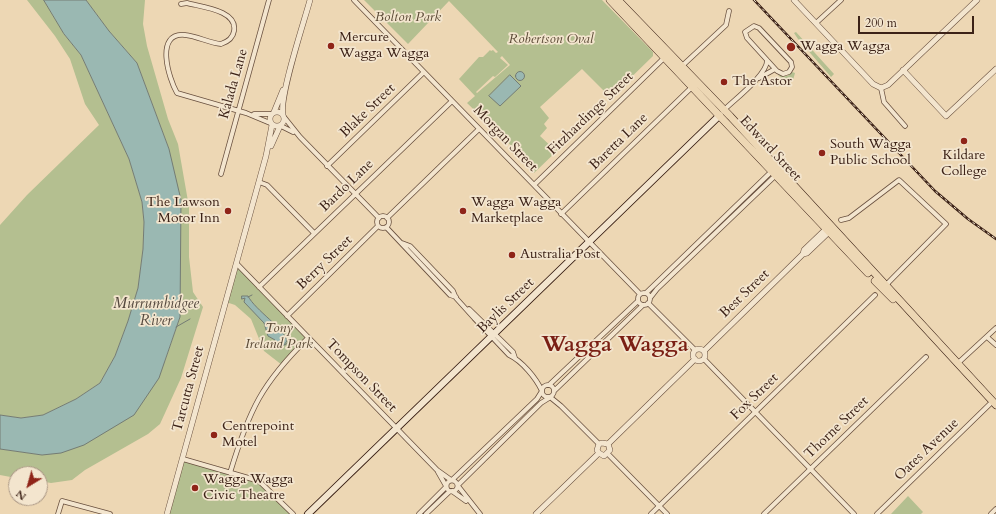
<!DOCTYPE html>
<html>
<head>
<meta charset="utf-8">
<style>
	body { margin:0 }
	#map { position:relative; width:996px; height:514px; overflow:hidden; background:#edd7b4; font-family:Cardo,serif }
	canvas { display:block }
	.north { position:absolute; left:8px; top:466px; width:40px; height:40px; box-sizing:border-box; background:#f3e5ce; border:1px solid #aa9785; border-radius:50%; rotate:217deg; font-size:11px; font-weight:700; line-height:16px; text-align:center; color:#3c2217 }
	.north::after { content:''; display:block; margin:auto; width:14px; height:18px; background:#8f2418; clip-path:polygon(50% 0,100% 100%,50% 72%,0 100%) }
	.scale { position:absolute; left:858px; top:16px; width:116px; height:18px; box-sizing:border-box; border:2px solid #3c2217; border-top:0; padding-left:5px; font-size:12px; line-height:14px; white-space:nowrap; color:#3c2217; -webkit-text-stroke:3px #f3e5ce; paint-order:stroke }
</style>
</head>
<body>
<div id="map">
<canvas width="996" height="514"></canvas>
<div class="north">N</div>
<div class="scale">200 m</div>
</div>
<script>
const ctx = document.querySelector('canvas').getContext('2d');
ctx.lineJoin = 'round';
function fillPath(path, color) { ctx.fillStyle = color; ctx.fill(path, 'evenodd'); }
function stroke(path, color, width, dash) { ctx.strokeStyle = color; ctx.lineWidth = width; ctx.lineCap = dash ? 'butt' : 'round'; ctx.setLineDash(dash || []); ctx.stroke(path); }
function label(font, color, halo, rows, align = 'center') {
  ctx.font = font + ' Cardo,serif'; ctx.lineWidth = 3.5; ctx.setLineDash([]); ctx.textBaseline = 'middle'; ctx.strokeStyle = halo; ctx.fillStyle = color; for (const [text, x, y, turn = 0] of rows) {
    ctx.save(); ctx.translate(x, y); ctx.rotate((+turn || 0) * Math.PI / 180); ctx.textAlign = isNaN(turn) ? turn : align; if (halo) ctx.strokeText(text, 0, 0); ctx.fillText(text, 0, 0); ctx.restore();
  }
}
fillPath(new Path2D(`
	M27 0H44L64 34 81 55 129 159 142 202 144 222 143 249 138 288 128 321 115 356 100 383 76 399 43 415 21 418 0 415V225L27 195 99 125 85 104 70 59 55 36Z
	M86 0H145L143 24 147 46 168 119 178 144 189 207V257L193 292 203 307 181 378 160 424 148 434 85 470 72 480 51 483 40 481V474H16V478L0 475V449L42 455 165 361 180 317V279L169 149 137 63 109 31Z
	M364 0H602L653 52V56L612 96 606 93 582 69 540 107 549 118 544 124 547 128 540 136 555 150 560 148 534 173 525 163 527 161 467 103 475 96 459 79 479 57H483L490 50 491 51 493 50 496 53 498 52 449 1 408 44ZM502 56 510 65 477 93 476 92 493 76 495 77 508 65 500 58Z
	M796 32 834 74 831 77 798 39 794 33Z
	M792 72 795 73 793 80H784L778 75 787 76Z
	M237 264 308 338 282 365 264 351 251 319 235 305 226 302Z
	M183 459 259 481 293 514H167Z
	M908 496 923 512 921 514H891Z`), '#b4bf90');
const water = new Path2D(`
	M44 0H86L109 31 137 63 169 149 181 200 180 317 159 378 134 415 84 445 61 453 42 455 0 449V415L21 418 43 415 76 399 100 383 115 356 128 321 138 288 143 249 144 222 142 202 129 159 81 55 64 34Z
	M515.5 76a4.5 4.5 0 1 1 9 0a4.5 4.5 0 1 1-9 0Z
	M510 75 521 86 500 106 489 96Z
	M242 296H248C255 310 285 329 287 341L281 349 276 348 275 340 268 336 264 323 244 302 245 298 242 299Z`);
fillPath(water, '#9ab8b2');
stroke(water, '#747c74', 1);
stroke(new Path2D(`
	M248 297 252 295
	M176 327 190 319
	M285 345 290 341`), '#747c74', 1);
const minor = new Path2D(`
	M354 0 640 294
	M181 4 187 3C201 7 238 10 234 31 233 38 227 42 221 44 209 43 197 36 185 35 154 32 169 79 177 93L246 113 270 123
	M816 23 841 0
	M754 26 759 28 791 62 792 67 789 72 783 74 777 71 747 38 745 32Z
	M682 66 726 25 729 11
	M759 78 775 69
	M881 88 884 102 905 126
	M724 110C734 100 768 74 767 60
	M254 114H272
	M284 117 300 137 379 218
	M281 126 293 132
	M327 166 424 72
	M221 174 269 0
	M259 182 267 185 314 233
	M534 185 664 58
	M561 214 692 87
	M377 222a6 6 0 1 1 12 0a6 6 0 1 1-12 0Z
	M387 218 479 129
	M841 220 849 218 899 180 946 224 885 286
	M386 227 450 295 456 297
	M402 243 410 246 453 291 456 298 474 318 509 355C522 361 536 378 542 391
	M237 264 437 470 451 480
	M259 287 452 101
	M638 299a6 6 0 1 1 12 0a6 6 0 1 1-12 0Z
	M646 293 772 171
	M650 298 657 289 776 175
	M648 303 695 350
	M469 309 513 352 515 358
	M287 316 378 226
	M987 337 996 345
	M704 359 854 514
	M957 364 996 328
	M542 391a6 6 0 1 1 12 0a6 6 0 1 1-12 0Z
	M549 385 638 301
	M554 391 643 305
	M550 397 561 406 599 444
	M608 454 667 514
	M183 459 259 481 293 514
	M438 472 446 486
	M230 473C249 410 262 383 308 338
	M452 480 537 399 542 391
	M446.5 486a5.5 5.5 0 1 1 11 0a5.5 5.5 0 1 1-11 0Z
	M458 485 541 403 549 398
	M458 486 480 514
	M452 491 466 501
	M58 514 62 501 110 514
	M419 514 446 487
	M426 514 450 491
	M651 514 875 295
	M764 514 926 357
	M877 514 993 401
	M991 514 996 509`);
const tertiary = new Path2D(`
	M794 0 873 84 881 88 888 85 977 0
	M903 70 946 116 996 69
	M270 119a7 7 0 1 1 14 0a7 7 0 1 1-14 0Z
	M274 112 283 90
	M283 114C279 97 304 22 310 0
	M271 146 280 126
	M803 254 804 250 828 227
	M693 355a6 6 0 1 1 12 0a6 6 0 1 1-12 0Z
	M704 351 803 254 807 253 830 231
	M608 444 695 359
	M599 453 604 456 610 450 608 444
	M599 453 597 450 599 444 602 443 608 444
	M167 514 266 156 272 125
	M536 514 599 453`);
const secondary = new Path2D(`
	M308 514 720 115`);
const trunk = new Path2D(`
	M610 0 868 273
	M618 0 730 116 996 405
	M875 281 893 299`);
stroke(minor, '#684f3e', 5.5);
stroke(tertiary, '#684f3e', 6);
stroke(secondary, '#3c2217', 8);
stroke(trunk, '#3c2217', 8);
stroke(minor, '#f3e5ce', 4);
stroke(tertiary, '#f3e5ce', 5);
stroke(secondary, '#f3e5ce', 6);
stroke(trunk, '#edd7b4', 7);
const rail = new Path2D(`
	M754 0 935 191 968 219 996 239`);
stroke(rail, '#3c2217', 2.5);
stroke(rail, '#f3e5ce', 1, [3]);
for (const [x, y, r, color] of [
	[331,46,4,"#8f2418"],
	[791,47,5,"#8f2418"],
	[724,82,4,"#8f2418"],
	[964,141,4,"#8f2418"],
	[822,153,4,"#8f2418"],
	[228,211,4,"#8f2418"],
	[463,211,4,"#8f2418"],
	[512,255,4,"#8f2418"],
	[214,435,4,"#8f2418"],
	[195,488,4,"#8f2418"]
]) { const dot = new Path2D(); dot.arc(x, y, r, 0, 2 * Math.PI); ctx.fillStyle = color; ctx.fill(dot); stroke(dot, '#f3e5ce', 1.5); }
label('italic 14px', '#5a4935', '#f3e5ce', [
	["Bolton Park",408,18],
	["Robertson Oval",551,40],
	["Tony",279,329],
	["Ireland Park",279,345]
]);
label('14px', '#3c2217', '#f3e5ce', [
	["Mercure",339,38],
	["Wagga Wagga",339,54],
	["Wagga Wagga",800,47],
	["The Astor",732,82],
	["South Wagga",830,145],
	["Public School",830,161],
	["Kildare",964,156,"center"],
	["College",964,172,"center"],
	["The Lawson",220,203,"right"],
	["Motor Inn",220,219,"right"],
	["Wagga Wagga",471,203],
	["Marketplace",471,219],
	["Australia Post",520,255],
	["Centrepoint",222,427],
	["Motel",222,443],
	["Wagga Wagga",203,480],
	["Civic Theatre",203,496]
], 'left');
label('14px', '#3c2217', '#f3e5ce', [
	["Kalada Lane",234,84,-74],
	["Blake Street",368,111,-44],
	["Fitzhardinge Street",591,114,-44],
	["Morgan Street",505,139,46],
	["Baretta Lane",619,142,-44],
	["Edward Street",770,149,47],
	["Bardo Lane",347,186,-44],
	["Berry Street",325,263,-44],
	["Best Street",745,294,-44],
	["Baylis Street",506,306,-44],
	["Tompson Street",361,376,46],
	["Tarcutta Street",189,389,-75],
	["Fox Street",755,397,-44],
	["Thorne Street",837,428,-44],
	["Oates Avenue",927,450,-44]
]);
label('italic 15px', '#54483e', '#f3e5ce', [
	["Murrumbidgee",156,305],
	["River",156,322]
]);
label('bold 22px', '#7a1f14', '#f3e5ce', [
	["Wagga Wagga",615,346]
]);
</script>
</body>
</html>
